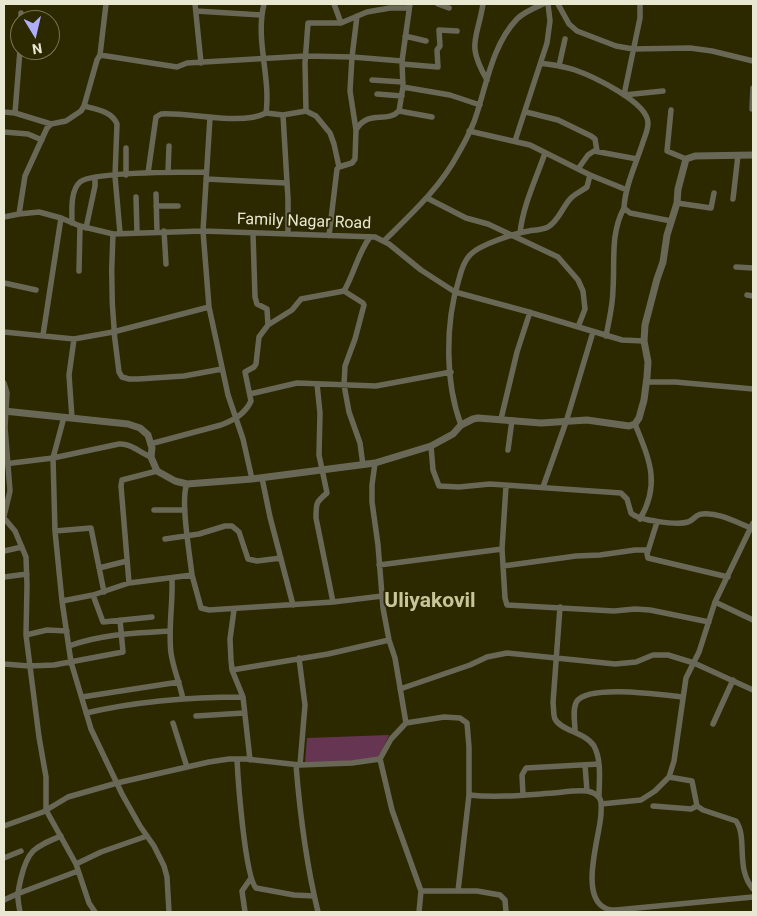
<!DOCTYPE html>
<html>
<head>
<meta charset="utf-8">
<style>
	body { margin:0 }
	#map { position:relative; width:757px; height:916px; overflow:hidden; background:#2c2800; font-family:Roboto,sans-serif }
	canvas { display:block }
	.frame { position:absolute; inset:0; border:5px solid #e8e7d1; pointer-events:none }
	.north { position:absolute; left:10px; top:10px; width:50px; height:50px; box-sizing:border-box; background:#2c2800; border:1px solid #777454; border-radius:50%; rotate:171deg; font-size:14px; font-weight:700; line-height:20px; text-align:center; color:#e8e7d1 }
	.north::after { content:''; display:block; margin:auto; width:18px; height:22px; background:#afaefa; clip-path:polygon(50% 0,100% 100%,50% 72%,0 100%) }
</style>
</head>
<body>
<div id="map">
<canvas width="757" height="916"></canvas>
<div class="frame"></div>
<div class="north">N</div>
</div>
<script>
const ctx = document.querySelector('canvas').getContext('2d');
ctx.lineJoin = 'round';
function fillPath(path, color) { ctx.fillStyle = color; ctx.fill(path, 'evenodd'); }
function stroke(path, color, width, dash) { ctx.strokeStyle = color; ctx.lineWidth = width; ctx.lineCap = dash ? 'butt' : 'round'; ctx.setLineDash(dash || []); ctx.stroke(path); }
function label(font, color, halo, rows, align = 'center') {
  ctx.font = font + ' Roboto,sans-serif'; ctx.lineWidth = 4; ctx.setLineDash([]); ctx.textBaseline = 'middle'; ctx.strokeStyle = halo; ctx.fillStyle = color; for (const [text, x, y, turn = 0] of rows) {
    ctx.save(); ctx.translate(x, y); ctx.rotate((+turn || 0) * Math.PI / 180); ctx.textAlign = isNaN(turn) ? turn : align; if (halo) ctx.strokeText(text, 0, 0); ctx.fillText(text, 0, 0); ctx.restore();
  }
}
fillPath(new Path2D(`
	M389 735 379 757 351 761 305 763 307 738Z`), '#653552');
stroke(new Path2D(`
	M195 4 201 63
	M334 4 341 23
	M438 4 449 8
	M483 4C477 41 466 43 487 80
	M558 4 569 24 577 31 616 46 633 49 690 48 712 51 753 61
	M640 4V18L624 95 663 91
	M196 11 261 15
	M21 20V13
	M405 36 426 41
	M100 55 106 4
	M541 63C552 65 564 66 575 70 592 76 648 102 648 123 648 131 644 138 642 145 635 166 625 187 624 208L630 213 671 221
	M402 64 438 67 437 50 440 46 439 30 457 31
	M559 66 565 39
	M372 80 403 82
	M403 87 450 95 480 105
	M753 88 752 109H753
	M377 94 402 96
	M84 106C95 109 112 111 117 124L115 176 120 233
	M671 110 667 151 686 159
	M306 111 305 63 308 23H341L367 12 390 8H409
	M399 111 432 117
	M4 112 15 113 51 124 66 121 81 111 84 106 97 60 100 55 177 67 187 63 306 56 352 57 402 61
	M526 112 558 120 591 136 595 139 597 151
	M15 113 20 50
	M266 113 283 115 306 111 316 116 330 133 334 144 339 167
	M283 115 288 199V234
	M210 117 203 231 209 307 228 395 243 439 252 479
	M356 130 350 91 352 57 357 16
	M469 131 530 145 590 175 627 190
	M4 132 28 134 42 140
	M515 141 547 43 550 21 548 4
	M578 169 588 155 594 151 637 159
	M168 172 169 146
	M148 173 156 117 161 114C189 112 241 126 266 113 271 77 255 40 264 4
	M126 175V148
	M206 179 286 183
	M156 194 157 232
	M136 197 137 232
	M427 198 466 218 488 224 558 257 578 280 583 291 585 309 578 327
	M733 199 738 155
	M677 203 711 208 714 193
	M156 206H178
	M19 214 25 176 47 128 51 124
	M4 217 19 214 39 212 61 218 80 226 113 234 203 231 375 237 389 244 421 270 455 292 525 311 622 340 644 341
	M72 223C72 211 70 191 80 182 91 172 186 172 206 172
	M86 228 95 186V178
	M164 231 166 264
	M520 233C523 205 536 179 545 153
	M113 234C110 281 112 326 119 372L122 377 129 379H138L184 376 222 369
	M253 234 255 297 257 304 267 309 268 325
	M329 236 337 169 339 167 352 163 355 159 356 130C368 109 386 124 399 111L403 87 402 61 410 4
	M384 241C411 214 440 188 458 154 465 142 473 127 477 113 487 82 493 44 517 19 524 12 534 8 543 4
	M736 267 753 268
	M79 271 80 226
	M4 283 36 290
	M344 291 363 303 364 305 355 339 345 366 344 385 349 412 360 443 363 465
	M747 295 753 296
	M4 332 74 339 113 332 209 307
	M43 335 61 218
	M606 336C609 320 613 305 613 289 615 261 610 234 624 208
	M646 382H675L753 389
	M4 383 7 393 5 427 10 491 4 516
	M317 384 320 413 319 455 327 493C316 502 316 503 316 518L333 602
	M250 394 297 383 376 386 451 372
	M64 417 53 458 55 531 62 601 93 595 129 583 192 575C190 556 180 499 187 484
	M72 418 69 375 74 339
	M501 419 517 352 530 312
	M635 424C649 459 661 483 640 519
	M461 425C445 382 445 323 459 279 461 271 464 261 470 255 479 245 515 233 529 231 535 230 542 230 548 227 558 222 563 206 571 198 576 193 582 191 587 187L590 175
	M150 444 221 425C234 420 245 414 251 401L245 372 254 367 256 364 259 337 268 325 292 310 301 299 344 291C354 274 358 253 370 237
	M431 446 433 470 439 486 459 487 490 484 621 493 627 499 631 513C639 521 678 525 688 522 694 520 696 514 702 514 718 512 736 522 751 528
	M508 450 512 420
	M375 463 372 485V502L378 545 383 608 389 640 395 658 406 723
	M4 464 53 458 119 444C131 443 140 453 151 457
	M262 478 270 517 293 605
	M506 486 502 549 505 598 507 605 614 611 635 609 650 610 709 622
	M543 487 566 422 593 332
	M154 510H185
	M4 518 15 531 26 557 27 585 26 635 39 737 46 777V810L76 864 89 903 95 912
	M657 522 647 554 648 558 728 577
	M55 531 91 528 104 592
	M165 539 199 534 225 526H232L239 532 248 559 257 561 281 558
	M4 551 22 547
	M379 565 502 549
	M503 566 576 556 600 555 635 550H648
	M99 568 127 561
	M192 575 201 608 209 610 333 602 382 596
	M4 577 27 574
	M172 579C173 604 168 629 171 653 173 668 180 684 183 699
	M129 583 121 486 122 480 157 471
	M93 595 103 622 152 617
	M62 601 71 662 91 729 122 794 140 826 154 846 164 866 167 877 169 912
	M715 602 753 620
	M560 607 553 703C554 708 553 714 555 719 561 731 585 732 594 746 602 761 599 781 599 797
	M234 610 230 639 231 660 232 670 243 697 250 760
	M26 635 47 630 67 631
	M69 646C102 634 136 633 170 631
	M299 658 305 705 300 765
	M4 664 29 666 54 665 123 652 120 620
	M232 670 328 654 389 640
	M400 689 470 665 487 657 507 653 615 664 636 662 653 655H668L694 663 753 690
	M82 697 179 682
	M86 713C138 701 190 697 243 697
	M196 716 244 713
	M173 723 187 767
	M713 724 733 680
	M575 731C575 722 572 708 577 701 590 684 663 695 683 697
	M237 759C238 780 245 877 256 888L294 895 314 896
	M380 759 392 810 421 891 419 912
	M296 765C300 815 306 863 318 912
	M585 765 587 791
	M669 777 692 781 697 806 703 810 736 821C748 838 735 868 753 889
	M469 795C497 798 525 795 553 793 564 792 576 790 587 791 593 792 597 794 600 799 602 803 601 809 601 814 600 836 579 895 605 908 608 910 612 910 616 910V912
	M523 795 522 775 526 768 599 764
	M601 804 641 800 655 791 669 777 674 761 686 678 699 652 715 602 753 523
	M653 806 691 809 697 806
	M4 826 43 812 68 797 117 783 209 762 229 759H246L300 765 352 763 380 759 391 739 406 723 444 717 460 718 467 723 469 747V795L458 891
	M4 858 21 851
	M76 864 101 852 147 836
	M421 891H477L500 895 505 900 506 912
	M4 900 17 894 78 871
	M616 910 753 897
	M20 912C17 896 17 895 21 878 28 849 35 847 61 836
	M245 912 242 891 251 878`), '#696857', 5.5);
stroke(new Path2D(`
	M4 411 128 424 140 428 148 435 152 448 151 457 157 471 175 481 187 484 252 479 375 463 431 446 453 434 461 425 473 419 478 418 541 423 587 420 629 426 635 424 639 418 644 400 647 377 648 362 644 341 645 325 657 279 663 262 667 235 677 203 678 189 686 159 695 156 753 155`), '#696857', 7);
label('16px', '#e8e7d1', '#2c2800', [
	["Family Nagar Road",304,222,2]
]);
label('bold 21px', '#c8c599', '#2c2800', [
	["Uliyakovil",430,602]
]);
</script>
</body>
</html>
